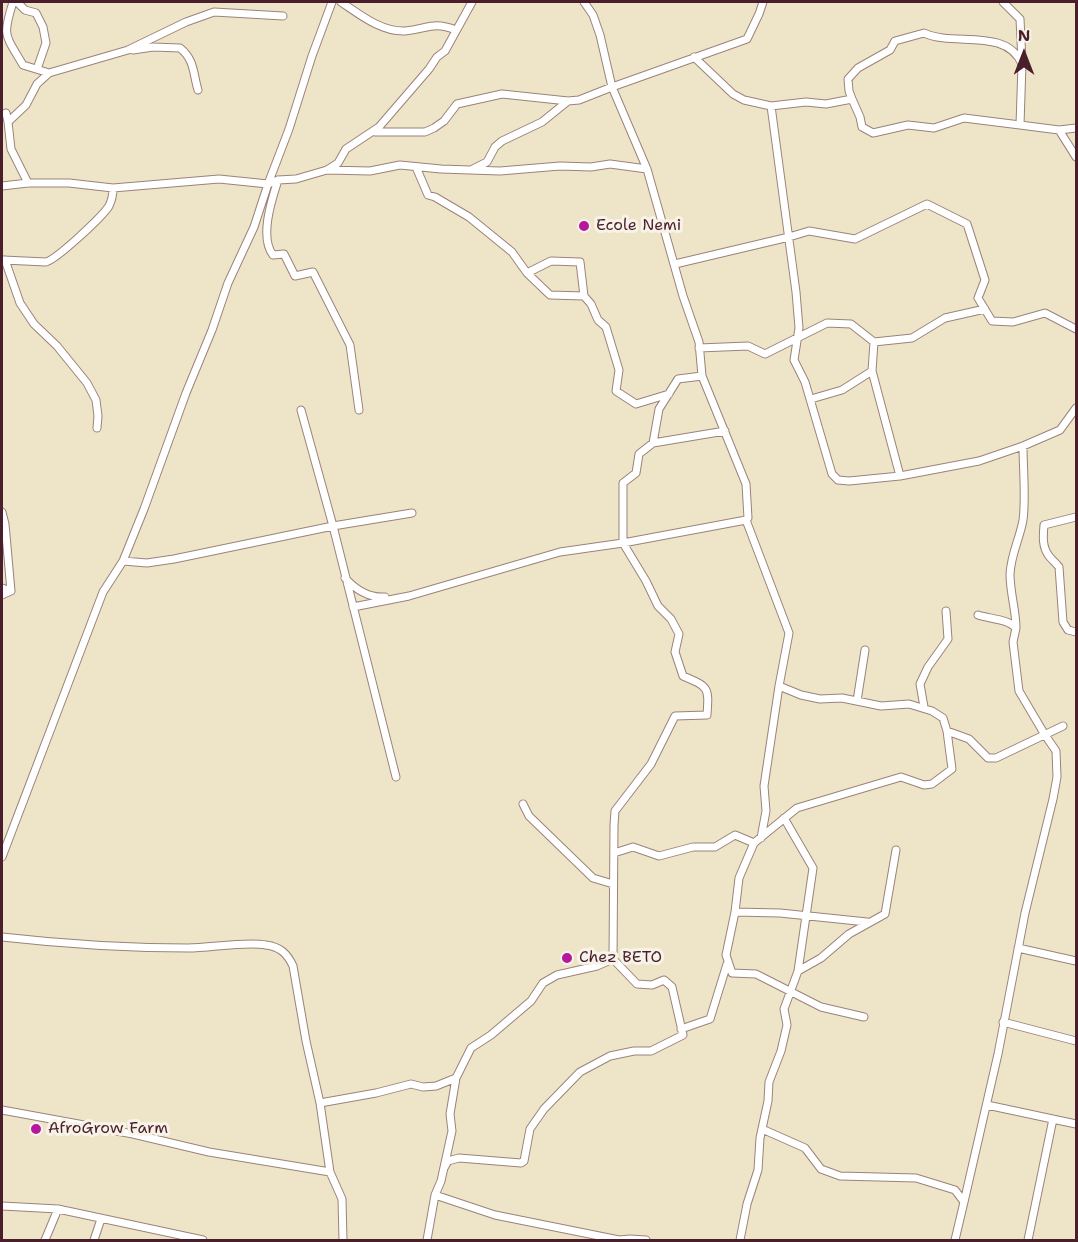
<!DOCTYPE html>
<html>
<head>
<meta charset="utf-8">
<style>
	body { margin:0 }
	#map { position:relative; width:1078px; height:1242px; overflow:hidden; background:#eee5c9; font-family:"Shantell Sans",sans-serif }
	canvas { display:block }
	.frame { position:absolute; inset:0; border:3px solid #4a1f2b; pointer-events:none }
	.north { position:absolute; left:994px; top:24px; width:60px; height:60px; -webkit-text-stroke:4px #f7f3e8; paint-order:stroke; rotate:0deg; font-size:16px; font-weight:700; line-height:24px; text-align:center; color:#4a1f2b }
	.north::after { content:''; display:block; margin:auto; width:21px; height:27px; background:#4a1f2b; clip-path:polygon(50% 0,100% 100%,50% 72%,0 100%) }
</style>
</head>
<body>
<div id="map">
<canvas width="1078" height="1242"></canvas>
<div class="frame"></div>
<div class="north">N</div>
</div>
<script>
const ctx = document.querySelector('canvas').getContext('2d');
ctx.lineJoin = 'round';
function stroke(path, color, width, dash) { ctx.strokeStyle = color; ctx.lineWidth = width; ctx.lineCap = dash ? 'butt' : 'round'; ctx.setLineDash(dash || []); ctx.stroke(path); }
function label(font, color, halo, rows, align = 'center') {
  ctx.font = font + ' "Shantell Sans",sans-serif'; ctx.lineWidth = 6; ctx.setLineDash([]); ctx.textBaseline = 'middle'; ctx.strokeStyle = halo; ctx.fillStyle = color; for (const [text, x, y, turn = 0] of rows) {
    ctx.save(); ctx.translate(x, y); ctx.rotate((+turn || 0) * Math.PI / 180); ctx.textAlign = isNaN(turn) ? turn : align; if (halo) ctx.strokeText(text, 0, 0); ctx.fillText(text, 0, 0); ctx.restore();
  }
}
const minor = new Path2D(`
	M13 2C2 37 5 34 23 65L49 73
	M17 2 25 10 36 13 43 27 46 43 37 69
	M341 2C359 14 381 32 405 31 428 29 432 21 456 30
	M584 2 593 15 600 35 612 87 647 169 683 296 699 342 702 376 746 484 748 518 746 520 789 633 779 686 764 786 766 811 761 838
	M1003 2 1020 19 1022 61
	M133 50 153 47 180 48C195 60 193 74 198 90
	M694 57 733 94 744 100 771 106 806 102 826 104 852 99 860 117 862 127 873 133 908 125 934 128 964 118 1020 125
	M852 99 849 91 848 79 858 68 890 50 895 41 924 33C954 47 1006 27 1022 64L1020 125 1059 130 1076 128
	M771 106 796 292 799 328 794 360 805 382 832 474 838 480 849 481 900 476 979 461 1023 446 1060 430 1076 408
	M6 113 8 122 26 105 37 84 49 73 128 50 186 22 214 12 283 16
	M8 122 11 149 28 183
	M1059 130 1076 157
	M375 132H425L434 128 444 121 457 104 502 94 568 101 579 100 612 87 747 39 759 14 763 2
	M416 167 428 195 435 197 469 217 512 252 527 273 550 295 584 296 580 262 551 261 527 273
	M473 169 487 162 495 147 502 141 542 122 568 101
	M327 170 370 171 400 165 441 169 500 171 560 166 591 167 610 164 647 169
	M278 180C272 199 259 237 273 255L284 254 295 276 313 272 350 345 359 410
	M2 186 28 183H69L113 188 219 179 268 184 278 180 296 179 327 170 338 163 346 149 379 127 429 69 437 57 445 51 472 2
	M3 260 46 262C57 259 102 217 109 206 112 200 113 195 113 188
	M5 260 20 303 34 324 57 346 87 383 96 400 98 416 97 428
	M675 264 789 237 809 231 855 239 927 204 967 224 985 280 978 298 992 321 1013 322 1045 313 1076 329
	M584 296 591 304 598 320 606 327 619 370 616 391 636 404 669 394
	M699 348 748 346 765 354 827 323 851 324 874 342 912 338 945 318 985 309
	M872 371 900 476
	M811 399 842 390 872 371 874 342
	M301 410 333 526 412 513
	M653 443 659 409 678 379 702 376
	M2 512 5 524 11 591
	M1076 517 1044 525C1043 536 1042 547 1049 556 1052 560 1056 563 1059 567L1063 622 1068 630 1076 632
	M123 561 147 563 174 559 333 526 396 777
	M345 578C356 590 369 598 385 597
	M2 588 11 591 2 595
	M353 607 409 596 560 552 623 543V483L636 473 639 454 653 443 725 431
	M1016 628C1016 610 1010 593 1010 574 1011 554 1020 538 1023 520 1026 499 1023 468 1023 446
	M779 686 801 695 820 699 842 698 881 706 909 704 932 711 943 718 947 731 952 769 932 784 924 785 901 777 797 808 754 843 739 878 735 912 726 955 732 973 756 974 821 1007 864 1017
	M857 701 865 650
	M924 707 920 684 928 667 948 639 946 611
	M947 731 969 739 988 758H996L1063 726
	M523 804 529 816 593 878 613 884
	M784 818 813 868 798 971
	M614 853 633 847 659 856 693 847H715L735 835 754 843
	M2 857 103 592 123 561 144 509 186 393 212 330 228 283 254 227 268 184 289 129 312 56 332 2
	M735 912 780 913 867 922
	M2 937C64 944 126 948 188 948 210 948 246 941 266 945 280 947 287 953 293 966L306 1041 320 1103 330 1172 342 1199 343 1240
	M1018 948 1076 961
	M1003 1022 1076 1041
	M681 1029 710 1019 727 964
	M320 1103 376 1093 411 1084 423 1087 436 1086 456 1078 471 1048 491 1035 531 1001 543 983 557 975 597 966 613 959
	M987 1105 1076 1124
	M2 1110 133 1134 209 1152 330 1172
	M762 1129 805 1148 821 1169 840 1176 916 1178 955 1190 964 1202 955 1240
	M444 1168 448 1161 459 1158 521 1163 524 1161 530 1129 544 1109 580 1072 610 1056 634 1051H651L683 1035 672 987 664 980 652 985 637 984 613 959 614 825 615 811 651 764 675 716 707 715C709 687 709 687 683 676L675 652 679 634 671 619 658 606 646 581 623 543 746 520
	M435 1195 495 1215 619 1240 630 1239 646 1240
	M964 1202 998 1054 1025 913 1053 799 1057 777 1056 751 1045 735 1019 691 1013 642 1016 628C1008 619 990 619 978 615
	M2 1206 58 1209 203 1240
	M45 1240 58 1209
	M94 1240 101 1219
	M427 1240 435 1195 441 1181 452 1131 450 1114 456 1078
	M740 1240 747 1204 758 1170 760 1138 768 1101 769 1082 781 1051 787 1025 784 1009 798 971 821 958 849 934 885 914 896 850
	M1028 1240 1053 1119`);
stroke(minor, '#9c827a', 9);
stroke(minor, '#fff', 7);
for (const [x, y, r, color] of [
	[584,226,6,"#b5179e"],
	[567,958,6,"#b5179e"],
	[36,1129,6,"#b5179e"]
]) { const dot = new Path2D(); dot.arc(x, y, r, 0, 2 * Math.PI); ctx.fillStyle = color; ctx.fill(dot); stroke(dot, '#f7f3e8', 2); }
label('16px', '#4a1f2b', '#f7f3e8', [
	["Ecole Nemi",596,226],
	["Chez BETO",579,958],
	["AfroGrow Farm",48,1129]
], 'left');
</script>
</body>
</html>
